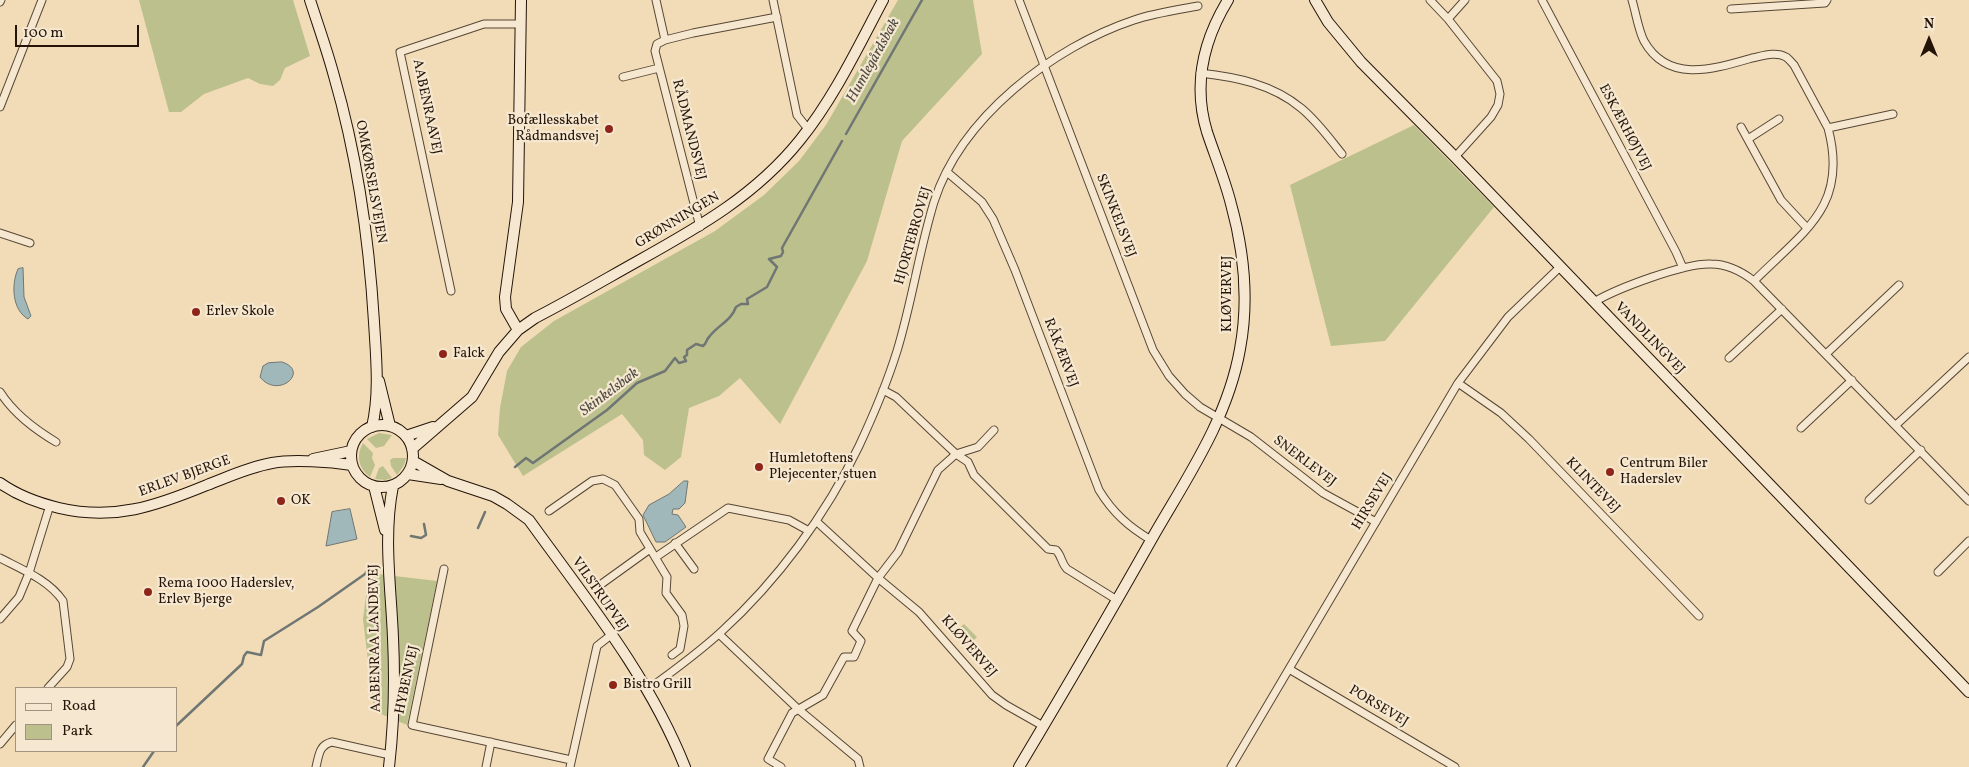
<!DOCTYPE html>
<html>
<head>
<meta charset="utf-8">
<style>
	body { margin:0 }
	#map { position:relative; width:1969px; height:767px; overflow:hidden; background:#f1dcb7; font-family:Vollkorn,serif }
	canvas { display:block }
	.legend { position:absolute; left:15px; top:687px; width:162px; height:65px; box-sizing:border-box; background:#f6e8d0; border:1px solid #a29380; margin:0; padding:6px 9px; list-style:none; font-size:15px; color:#241408 }
	.legend li { display:flex; align-items:center; gap:10px; height:25px }
	.legend b { width:25px; border:1px solid #a29380 }
	.north { position:absolute; left:1904px; top:15px; width:50px; height:50px; -webkit-text-stroke:4px #f6e8d0; paint-order:stroke; rotate:0deg; font-size:14px; font-weight:700; line-height:20px; text-align:center; color:#241408 }
	.north::after { content:''; display:block; margin:auto; width:18px; height:22px; background:#241408; clip-path:polygon(50% 0,100% 100%,50% 72%,0 100%) }
	.scale { position:absolute; left:15px; top:25px; width:124px; height:22px; box-sizing:border-box; border:2px solid #241408; border-top:0; padding-left:6px; font-size:15px; line-height:18px; white-space:nowrap; color:#241408; -webkit-text-stroke:4px #f6e8d0; paint-order:stroke }
</style>
</head>
<body>
<div id="map">
<canvas width="1969" height="767"></canvas>
<ul class="legend">
<li><b style="height:6px;background:#f6e8d0"></b>Road</li>
<li><b style="height:14px;background:#bcc08d"></b>Park</li>
</ul>
<div class="north">N</div>
<div class="scale">100 m</div>
</div>
<script>
const ctx = document.querySelector('canvas').getContext('2d');
ctx.lineJoin = 'round';
function fillPath(path, color) { ctx.fillStyle = color; ctx.fill(path, 'evenodd'); }
function stroke(path, color, width, dash) { ctx.strokeStyle = color; ctx.lineWidth = width; ctx.lineCap = dash ? 'butt' : 'round'; ctx.setLineDash(dash || []); ctx.stroke(path); }
function label(font, color, halo, rows, align = 'center') {
  ctx.font = font + ' Vollkorn,serif'; ctx.lineWidth = 4.5; ctx.setLineDash([]); ctx.textBaseline = 'middle'; ctx.strokeStyle = halo; ctx.fillStyle = color; for (const [text, x, y, turn = 0] of rows) {
    ctx.save(); ctx.translate(x, y); ctx.rotate((+turn || 0) * Math.PI / 180); ctx.textAlign = isNaN(turn) ? turn : align; if (halo) ctx.strokeText(text, 0, 0); ctx.fillText(text, 0, 0); ctx.restore();
  }
}
fillPath(new Path2D(`
	M139 0H293L310 56 285 68 280 80 273 86 260 84 248 78 204 94 181 112H169Z
	M898 0H973L982 54 902 141 867 261 780 424 740 378 719 396 689 408 681 457 665 470 644 455 643 440 622 414 523 476 498 435 500 408 507 371 521 347 554 321 715 231 764 195 799 161 826 125Z
	M1414 125 1494 207 1385 341 1331 346 1290 185Z
	M379 433 392 435 384 446 376 448 367 439Z
	M363 443 373 453 372 458 375 465 370 477C358 468 356 455 363 443Z
	M393 458H406L404 465 397 475 391 466 390 460Z
	M383 466 392 478 385 480 375 479 379 468Z
	M369 573 437 581 407 725 374 711 363 619Z
	M964 624 977 637 968 646 955 632Z`), '#bcc08d');
const water = new Path2D(`
	M23 268 24 297 31 316 28 319C12 310 11 284 18 269Z
	M282 362C311 371 278 400 260 377L263 366 268 363Z
	M684 481H688L685 503 679 509H673L672 514 678 515 686 527 665 542H656L643 515 649 505 669 494Z
	M350 509 357 539 326 546 332 512Z`);
fillPath(water, '#a1b8ba');
stroke(water, '#6f7673', 1);
stroke(new Path2D(`
	M846 134 922 0
	M515 467 526 458 533 463 607 410 637 383 665 371 675 358 679 363 686 361 684 357 687 355V350L696 344 703 346C707 343 706 340 709 337 718 325 731 321 736 307L741 304H748L747 299 767 287 777 267 769 259 781 256 783 252 782 248 842 141
	M478 528 485 512
	M411 536 421 538 426 535 424 524
	M176 726 242 664 244 656 247 652 261 655 264 641 318 607 365 574 369 568
	M143 767 154 751`), '#6f7673', 2.5);
const street = new Path2D(`
	M656 0 665 40
	M773 0 797 115 808 129
	M1019 0 1153 350 1169 376 1185 394 1200 407 1251 437 1323 493 1376 522
	M1430 0 1448 19 1497 81 1500 94 1498 105 1491 117 1455 157
	M1542 0 1676 252 1683 268
	M1632 0C1636 13 1638 29 1644 41 1668 84 1714 69 1752 58 1762 56 1776 51 1786 57 1789 59 1792 63 1794 65L1828 128
	M0 2 1 0
	M1731 9 1825 3 1827 0
	M1448 19 1465 0
	M1200 73C1236 77 1272 84 1301 108 1317 121 1329 138 1342 154
	M623 77 659 68
	M0 107 42 0
	M1741 127 1781 200 1807 228
	M1748 139 1779 119
	M947 172 982 202 993 219 1015 270 1099 490C1113 513 1129 527 1151 540
	M700 227 655 51 657 44 665 40 693 33 777 17
	M0 233 30 243
	M1754 281C1804 231 1849 206 1828 128L1893 114
	M451 291 400 52 484 24H520
	M1594 302C1618 288 1684 263 1711 264 1728 264 1741 271 1754 281L1969 501
	M1826 354 1899 285
	M1729 358 1782 309
	M1458 383 1501 413 1529 439 1699 616
	M883 390 896 397 956 454 968 462 974 475 1048 549 1056 550C1062 556 1061 563 1067 569L1117 600
	M0 392C14 414 34 429 56 442
	M1896 425 1969 357
	M1801 428 1852 380
	M1869 500 1921 450
	M549 511 592 481 603 479 615 485 639 519 640 532 667 577 666 593 682 615 684 626 680 649 672 655
	M816 521 878 578 919 612 992 695 1006 705 1043 726
	M675 543 694 569
	M656 557 728 508 789 520 809 531
	M0 558C21 569 49 580 63 601L70 659 67 667 48 688
	M444 569 412 725 571 760
	M1938 572 1969 541
	M600 585 650 549
	M0 619 19 597 29 573 50 505
	M719 634 798 709 858 759 860 767
	M1289 669 1455 767
	M647 690C672 672 698 653 721 632 777 581 826 515 859 446 873 416 887 383 897 351 912 302 919 251 934 202 961 117 1053 47 1134 20 1155 13 1177 10 1198 6
	M0 744 16 725
	M316 767C319 755 319 745 332 742L390 755
	M486 767 491 742
	M570 767 597 646 611 635
	M781 767 768 759 792 713 823 695 844 657H854L861 641 852 631 878 578 898 552 938 470 956 454 978 447 994 430
	M1231 767 1458 383 1508 317 1560 267`);
const secondary = new Path2D(`
	M310 0C318 25 327 50 334 76 357 155 369 239 374 322 376 356 380 393 372 427
	M1315 0 1328 22 1361 62 1455 157 1969 692
	M518 330 506 309 505 297 518 202 521 0
	M379 381 390 426
	M351 456a31 31 0 1 1 62 0a31 31 0 1 1-62 0Z
	M406 436 433 427
	M412 449 472 397 499 352 518 330 535 318C570 300 604 280 638 261 699 227 756 195 800 140 834 98 858 47 883 0
	M313 459 351 451
	M413 461 448 481 493 496 507 504 529 520C586 599 649 676 685 767
	M408 474 441 479
	M0 483C17 495 38 503 59 508 114 521 156 506 207 485 228 477 249 467 272 463 293 459 331 462 352 465
	M374 486 385 530
	M389 767C394 724 395 680 393 638 391 587 383 536 393 486
	M1019 767C1065 690 1110 613 1154 535 1188 476 1228 418 1240 349 1249 301 1244 251 1231 204 1225 180 1215 156 1207 132 1193 86 1203 41 1228 0`);
stroke(street, '#574634', 9);
stroke(secondary, '#241408', 12);
stroke(street, '#f6e8d0', 7);
stroke(secondary, '#f6e8d0', 10);
for (const [x, y, r, color] of [
	[609,129,5,"#8f2418"],
	[196,312,5,"#8f2418"],
	[443,354,5,"#8f2418"],
	[759,467,5,"#8f2418"],
	[1610,472,5,"#8f2418"],
	[281,501,5,"#8f2418"],
	[148,592,5,"#8f2418"],
	[613,685,5,"#8f2418"]
]) { const dot = new Path2D(); dot.arc(x, y, r, 0, 2 * Math.PI); ctx.fillStyle = color; ctx.fill(dot); stroke(dot, '#f6e8d0', 2); }
label('14px', '#241408', '#f6e8d0', [
	["AABENRAAVEJ",426,107,78],
	["ESKÆRHØJVEJ",1624,128,62],
	["RÅDMANDSVEJ",688,130,76],
	["OMKØRSELSVEJEN",370,182,80],
	["SKINKELSVEJ",1115,216,69],
	["GRØNNINGEN",678,221,-31],
	["HJORTEBROVEJ",914,236,-74],
	["KLØVERVEJ",1228,294,-90],
	["VANDLINGVEJ",1649,339,46],
	["RÅKÆRVEJ",1060,353,69],
	["SNERLEVEJ",1304,462,37],
	["ERLEV BJERGE",185,477,-20],
	["KLINTEVEJ",1592,486,46],
	["HIRSEVEJ",1373,502,-59],
	["VILSTRUPVEJ",599,595,55],
	["AABENRAA LANDEVEJ",376,638,-91],
	["KLØVERVEJ",968,647,49],
	["HYBENVEJ",408,680,-78],
	["PORSEVEJ",1378,707,31]
]);
label('14px', '#241408', '#f6e8d0', [
	["Bofællesskabet",599,121,"right"],
	["Rådmandsvej",599,137,"right"],
	["Erlev Skole",206,312],
	["Falck",453,354],
	["Humletoftens",769,459],
	["Plejecenter, stuen",769,475],
	["Centrum Biler",1620,464],
	["Haderslev",1620,480],
	["OK",291,501],
	["Rema 1000 Haderslev,",158,584],
	["Erlev Bjerge",158,600],
	["Bistro Grill",623,685]
], 'left');
label('italic 15px', '#504d46', '#f6e8d0', [
	["Humlegårdsbæk",874,61,-61],
	["Skinkelsbæk",610,393,-37]
]);
</script>
</body>
</html>
